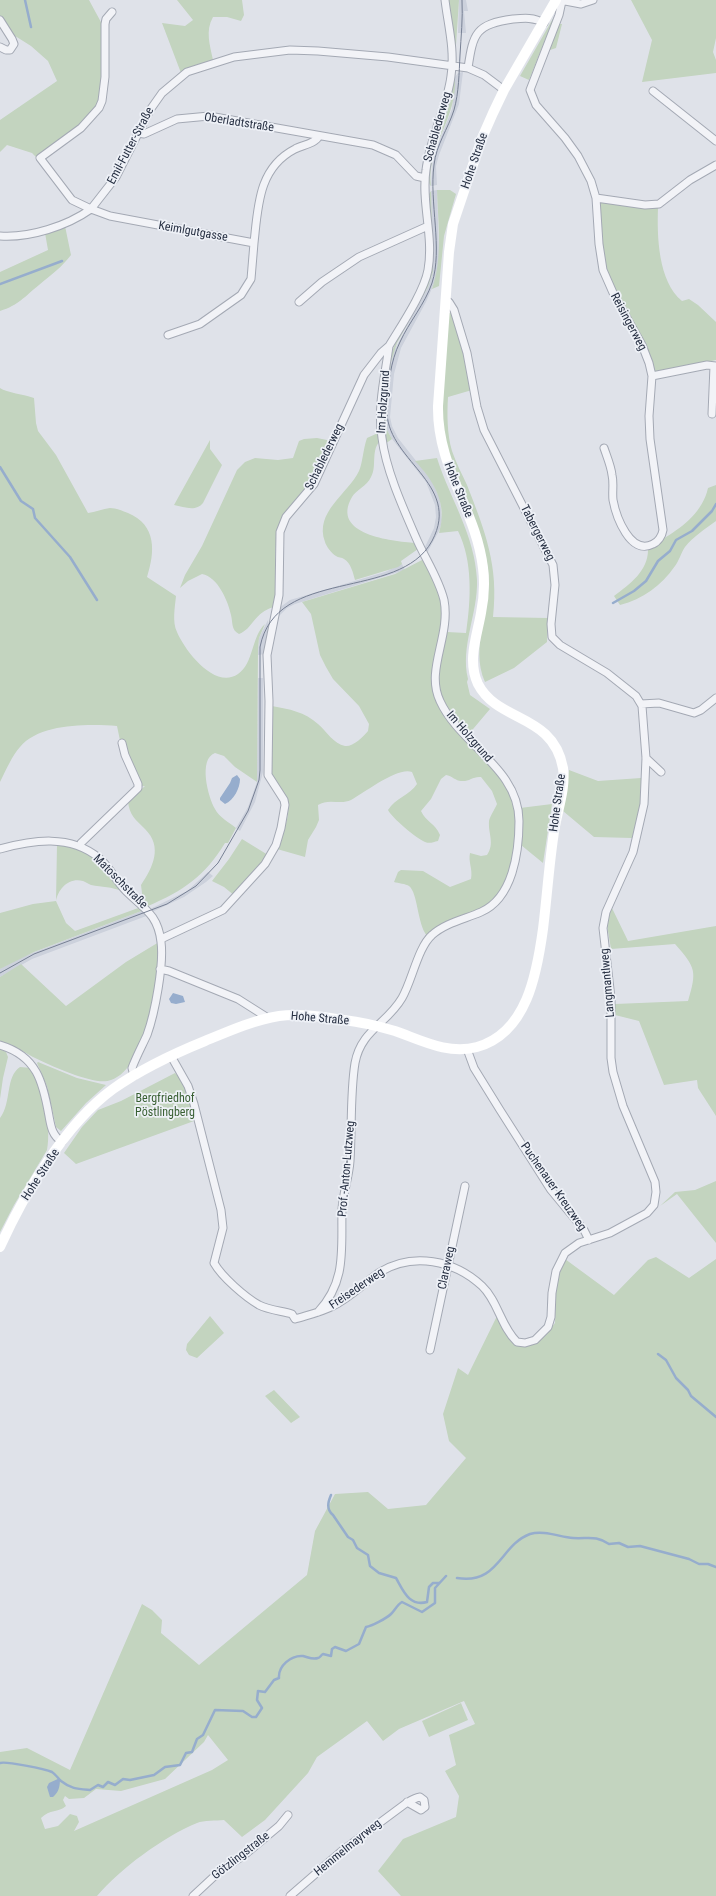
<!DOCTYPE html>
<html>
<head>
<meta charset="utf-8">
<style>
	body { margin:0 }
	canvas { display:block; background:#dfe2e9 }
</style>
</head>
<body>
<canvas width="716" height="1896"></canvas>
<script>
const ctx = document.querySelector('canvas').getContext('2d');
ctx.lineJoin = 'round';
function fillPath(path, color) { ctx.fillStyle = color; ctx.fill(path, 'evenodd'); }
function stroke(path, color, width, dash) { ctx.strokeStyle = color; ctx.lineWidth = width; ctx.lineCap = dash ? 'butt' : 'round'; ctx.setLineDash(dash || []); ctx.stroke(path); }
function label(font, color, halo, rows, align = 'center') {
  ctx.font = font + ' "Roboto Condensed",sans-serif'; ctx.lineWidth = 3.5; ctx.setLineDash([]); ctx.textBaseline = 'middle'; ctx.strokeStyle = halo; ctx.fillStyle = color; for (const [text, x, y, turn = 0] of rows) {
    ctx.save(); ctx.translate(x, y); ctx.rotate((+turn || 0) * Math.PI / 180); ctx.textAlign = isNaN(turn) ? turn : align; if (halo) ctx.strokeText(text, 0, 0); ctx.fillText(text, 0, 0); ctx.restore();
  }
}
fillPath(new Path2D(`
	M459 0H466L468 11H464L466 33H458Z
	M463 72 459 104 439 155 436 166 437 185 431 186 433 157 452 109 455 77 458 73Z
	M437 190 439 256 436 279 426 302 401 348 394 374 390 417 392 426 398 438 432 481 440 499 442 520 440 529 427 553 424 549 434 528 436 517 435 505 426 482 392 439 387 430 385 411 389 372 394 351 428 287 433 272 431 191Z
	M402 564 405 570 295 604 287 608 276 619 279 608 290 600 385 572Z
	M268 620 269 632 265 654 258 655 259 638Z
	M258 678H263V772L255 802 240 831 236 828 248 807 257 782Z
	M208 872 213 876 206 882 184 897 152 912 150 909 187 891Z
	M144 910 149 915 32 959 0 977V969L22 957Z`), '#ccd1dc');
fillPath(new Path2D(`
	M0 0H89L102 24 104 33 101 98 93 115 37 158 32 153 7 145 0 152V120L57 81 48 61 31 46 12 34 0 16Z
	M177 0H242L244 15 241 21 227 17H213C205 31 210 45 213 60L181 73 162 23 185 26 193 20Z
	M448 0H459L455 60Z
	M631 0H716V38L713 52 716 60V73L642 82 652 40Z
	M555 15 529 80 520 76Z
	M559 24H562L556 48 547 51Z
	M455 77C458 118 426 147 431 186 421 177 451 93 455 77Z
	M437 190H450L456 194 444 236 439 286 432 289C443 258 438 223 437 190Z
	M431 191 433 272 428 287 397 343 391 362 385 411 387 430 392 439 385 444 383 406 388 367 393 349 431 261 429 194Z
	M601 202 658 208C657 236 658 281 682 301L689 299 698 305 716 322V360L663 372 655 371 614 291 604 264 600 205Z
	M65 226 71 255C62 267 51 275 39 285 24 297 19 305 0 311V272L48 250 45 233Z
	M449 313H452L469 368 472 390 448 397C447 414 447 434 452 451 456 463 462 474 467 485 485 531 499 566 493 617L548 618 547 642 514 668 485 682C469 646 493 607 488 569 483 530 463 497 450 461 435 416 446 359 449 313Z
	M0 388C7 393 24 394 34 398L36 423 38 431 56 455 88 513C95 512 103 509 110 508 116 508 123 511 128 513 157 525 155 552 147 577L176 596C175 607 172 622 177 632 185 651 215 690 238 674 254 663 251 637 265 624L259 638 258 649 257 782 235 767 224 756 215 753C198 759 208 797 215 809 219 817 230 823 236 828L228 843H225C205 876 183 891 148 906L143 901 141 885C153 867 163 847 145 829 136 820 129 815 128 801L145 786 136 787 123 755 117 726C89 724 40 723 20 747 12 756 6 770 0 782Z
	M378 433 379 442C371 452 377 467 371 477 367 486 356 490 352 497 330 535 392 541 415 543L418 549 401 561 402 564 398 567 355 580C353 573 351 563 344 559 342 557 338 558 336 556 332 554 326 546 325 542 314 512 348 494 359 471 363 461 363 449 367 438Z
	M317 438 332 441 313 482 277 531 275 557 276 591 274 607C254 612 253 629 239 634 231 630 233 623 231 615 228 601 218 577 202 574L188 581 180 588 185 575 202 546 237 470 245 462 255 458 278 460 293 458 299 441 304 439Z
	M210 440V449L222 465 203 503C196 512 184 507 174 505Z
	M437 458C450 499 475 535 477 580 478 614 460 646 468 679L467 682 470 695 490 709 468 735 460 728 440 697 437 677 447 632 466 633C471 600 473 561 458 531L439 533C448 504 434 481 415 461Z
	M716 485V521C705 529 693 537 685 547 681 553 679 561 675 566 661 586 643 599 620 605L614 596C630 584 648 571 648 550 657 547 659 541 666 537 684 526 703 511 708 488Z
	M424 559 436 583 443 609 438 701 501 777 513 800 517 826 513 861 505 884 494 902 427 936C417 923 418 893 409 886 406 884 398 883 394 882L398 872 401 870 423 871 450 887 471 879C473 869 468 862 470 853L481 856 487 855C495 843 488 834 489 821 490 816 495 809 497 804L492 791 481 777C473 776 469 782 461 781 456 781 452 776 446 775L441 779 431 799 421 811C426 822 435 823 440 835L438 841C433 842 430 844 425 842 416 838 392 818 388 810 395 798 410 795 417 784L412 772C397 767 366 792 351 800 341 805 328 798 318 805L319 820 316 827 308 840 305 857 277 849C281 837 290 818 288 806 285 795 274 783 271 771L272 706C289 709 305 712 318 724 326 731 334 744 345 746 353 747 363 737 368 731L369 724 359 706 333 679 326 667 320 655 311 614 302 602 395 574Z
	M569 770 598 781 641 778 640 806 632 838 594 837 563 811Z
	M552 804 543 863 521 845 520 808Z
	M242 839 268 855 235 896 224 887 212 881 229 859Z
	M57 844C95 853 99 860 122 891 112 887 102 887 91 885 88 884 86 882 83 881 69 877 58 889 56 901L66 923 75 931 141 907 144 910 34 952 0 969V913L33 904 56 901Z
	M611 906 628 941 716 926V1116L698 1088 697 1080 664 1085 639 1021 615 1015V1004L688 1001C697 971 696 968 675 944L611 949 606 919Z
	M159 942C159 976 148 1068 111 1080 102 1084 85 1078 75 1075 61 1070 47 1064 33 1057 22 1051 13 1044 0 1042V977L21 964 66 1006 126 962Z
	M0 1049 6 1052 8 1057 3 1078 0 1099Z
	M38 1062 77 1078 106 1085 86 1103 61 1131 56 1127 47 1086 37 1063Z
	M20 1067 31 1068C42 1090 52 1125 47 1150L14 1205 0 1232V1118C12 1102 5 1077 20 1067Z
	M175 1073C187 1084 191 1106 194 1121L76 1164 64 1153 82 1127 98 1110 121 1101Z
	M716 1181V1243L677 1194 660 1206 675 1192 695 1190Z
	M656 1257 689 1278 716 1259V1896H401L378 1871 403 1839 456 1817 459 1796 445 1771 456 1765 449 1735 475 1724 464 1701 399 1729 383 1741 367 1721 317 1757 308 1773 265 1820 242 1837 224 1820C216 1821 204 1820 197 1823 163 1837 120 1869 97 1896H0V1752L27 1748 70 1770 142 1604 152 1610 162 1620 161 1633 199 1665 307 1575 315 1531 335 1494 368 1492 388 1509 426 1505 466 1458 449 1441 443 1414 458 1368 468 1375 497 1316 515 1344 519 1346H530L545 1336 555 1323 556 1277 565 1259 614 1295 648 1260ZM208 1735 228 1760 212 1770 74 1831 79 1822 77 1816 70 1814 58 1826 45 1829 41 1818C50 1809 58 1813 66 1806L63 1800 65 1796 69 1799 84 1798 96 1789 121 1791 165 1779 204 1742Z
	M210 1316 224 1333 197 1358 189 1355 186 1350 187 1344Z
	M274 1390 300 1417 291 1423 265 1396Z
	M461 1703 468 1720 429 1737 422 1721Z`), '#c3d4bf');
fillPath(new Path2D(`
	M237 775 240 779C240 788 234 800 225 804L220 800V798L230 783 232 778Z
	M173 993 183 996 185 1002 176 1004 171 1003 169 999Z
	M60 1778C60 1786 59 1792 53 1797H50L47 1787 49 1783Z`), '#96adcd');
stroke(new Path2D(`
	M25 0 31 27
	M0 284 62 261
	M0 467 21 501 33 509 35 518 70 557 97 600
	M613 603 634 591 646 581 658 561 670 551 676 540 692 531 712 511 716 504
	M658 1354 666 1360 676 1378 688 1390 691 1396 716 1417
	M331 1495C328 1502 326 1509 333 1515L348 1537 353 1540 357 1548 368 1555 370 1566 379 1573 396 1578C403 1590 409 1607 427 1602L429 1587 433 1583H439
	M457 1578C499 1585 500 1545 530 1534 544 1530 560 1537 573 1538 588 1539 596 1535 609 1544L619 1543 628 1547 640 1546 689 1559 699 1564H708L716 1567
	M0 1763C6 1761 45 1769 52 1772 55 1774 58 1778 61 1781 71 1789 78 1789 90 1790L98 1785 103 1787 108 1782 115 1785 123 1779 130 1780 154 1775 165 1767 180 1765 186 1753 192 1752 197 1739 203 1735 215 1710 243 1711 252 1717H256L262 1708 257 1700 258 1691 265 1692 274 1680 279 1678C278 1666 291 1655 303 1656 308 1657 312 1660 318 1658 320 1658 321 1655 323 1654L331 1656 332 1649 335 1647 346 1651 359 1644 366 1627C372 1626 387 1618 391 1614 395 1610 397 1605 402 1602L422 1612 435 1603V1588L446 1576`), '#96adcd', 2.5);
const minor = new Path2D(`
	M560 0 581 4 593 0
	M562 1 559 15 530 90 536 105 565 138 578 156 591 181 596 198 599 244 603 270 614 295 642 345 649 363 652 376 649 416 650 439 663 530C662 536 658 542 653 544 630 556 616 516 613 500 612 492 614 483 612 475 611 466 607 457 604 448
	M112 12 106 19 105 24V77L102 101 99 108 81 128 40 158 72 200 91 209 116 177 150 110 162 93 187 72 234 57 290 50 318 51 388 57 468 68 484 75 504 90
	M0 20 12 39 14 44 10 50H6L0 47
	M468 68C473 33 476 24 513 19 524 18 534 17 544 23
	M653 91 716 141
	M138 133 144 134 177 119 209 116 373 145 396 155 416 176 425 178
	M596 198 645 205 659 204 690 180 716 165
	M0 236C30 238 67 226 91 209L110 216 254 243 251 279 241 295 200 324 168 335
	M254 243C258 207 258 168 295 149 302 145 315 144 319 136
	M299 302 322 282 359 257 428 226
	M652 376 707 365 716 366
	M712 414 714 366
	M641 704 659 703 694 713 701 710 716 698
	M646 758 661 772
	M80 846 81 843 138 788V784L125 755 122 743
	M0 849C33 840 70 834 99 858 110 867 116 881 126 891 143 908 158 914 161 942 164 964 155 1013 147 1035 142 1046 136 1057 132 1068L134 1076
	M161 939 223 910 265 864 276 845 281 828 285 805 284 800 268 775 269 701 267 655 279 595 280 532 286 517 314 484 364 375 381 353 389 346C401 326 424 292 428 270 434 237 421 202 426 170 430 137 447 108 451 76 455 50 448 25 445 0
	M160 969 169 971 238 999 268 1018
	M0 1045C37 1056 43 1082 49 1116 51 1127 52 1135 62 1142
	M467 1049 474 1068 500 1110 551 1190 584 1230 589 1240
	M171 1056 188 1086 194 1104 221 1210 223 1228 214 1263C222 1277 245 1297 259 1305 269 1310 282 1311 292 1314L295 1319C308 1315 322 1312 333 1306 351 1297 364 1283 380 1272 413 1252 454 1260 482 1286 498 1301 501 1327 517 1342L525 1343 535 1340 548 1327 551 1317 552 1293 556 1271 565 1253 579 1243 610 1233 647 1213 654 1205 656 1192 655 1182 623 1106 613 1072 611 1058V998L603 928 606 912 633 852 644 804 646 758 642 706 636 696 607 673 560 645 552 637 551 624 555 585 553 565 484 430 477 407 467 353 454 310 449 302H446
	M318 1312C347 1281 341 1249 342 1209 343 1193 349 1177 350 1161 352 1130 350 1094 355 1063 361 1030 387 1024 402 998 412 981 418 947 432 935 445 923 465 919 481 912 513 898 519 852 519 821 519 768 460 745 440 701 425 670 451 636 444 600 439 579 426 560 417 540 404 510 386 471 382 438 377 407 385 376 389 346
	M430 1350 465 1186
	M193 1896 221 1870 243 1856 279 1826 288 1815
	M290 1896 343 1850 405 1804C410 1801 414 1798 420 1797L424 1800 425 1807 421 1810 407 1802`);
stroke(minor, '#a4a9b4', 9);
stroke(minor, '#f2f3f7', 7);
stroke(new Path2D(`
	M0 1247C24 1194 65 1124 113 1089 141 1069 173 1054 205 1041 229 1031 254 1020 279 1016 300 1013 323 1017 344 1020 361 1022 378 1026 395 1031 421 1040 448 1055 477 1047 527 1033 537 973 543 929 547 897 549 864 554 832 557 811 566 789 563 768 553 713 498 723 478 684 467 661 477 636 481 613 484 598 485 583 483 568 476 509 437 469 438 406L449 252 453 224 482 138 493 113 504 90 556 0`), '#fff', 10);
stroke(new Path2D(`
	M0 973 34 954 167 904 196 886 218 863 248 811 259 780 260 770V647C276 566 399 602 432 541 463 483 384 460 387 408 388 386 390 362 400 342 409 322 425 304 432 283 443 249 429 202 434 165 436 145 448 129 454 110 459 92 459 73 460 55 461 37 463 18 462 0`), '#778094', 1);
label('12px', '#262f42', '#eef1f7', [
	["Oberladtstraße",239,123,9],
	["Schablederweg",438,127,-74],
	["Emil-Futter-Straße",131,146,-62],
	["Hohe Straße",475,161,-71],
	["Keimlgutgasse",193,232,10],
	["Reisingerweg",628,322,62],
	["Im Holzgrund",384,402,-86],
	["Schablederweg",325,457,-64],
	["Hohe Straße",458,490,68],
	["Tabergerweg",537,533,63],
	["Im Holzgrund",469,737,49],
	["Hohe Straße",558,803,-82],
	["Matoschstraße",120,882,45],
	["Langmantlweg",608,983,-95],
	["Hohe Straße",320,1019,5],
	["Prof.-Anton-Lutzweg",347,1169,-85],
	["Hohe Straße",41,1175,-57],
	["Puchenauer Kreuzweg",553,1187,55],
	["Claraweg",447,1268,-78],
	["Freisederweg",357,1289,-34],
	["Hemmelmayrweg",348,1848,-39],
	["Götzlingstraße",241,1856,-38]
]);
label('12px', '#385f32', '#eef1f7', [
	["Bergfriedhof",165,1099],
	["Pöstlingberg",165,1113]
]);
</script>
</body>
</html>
